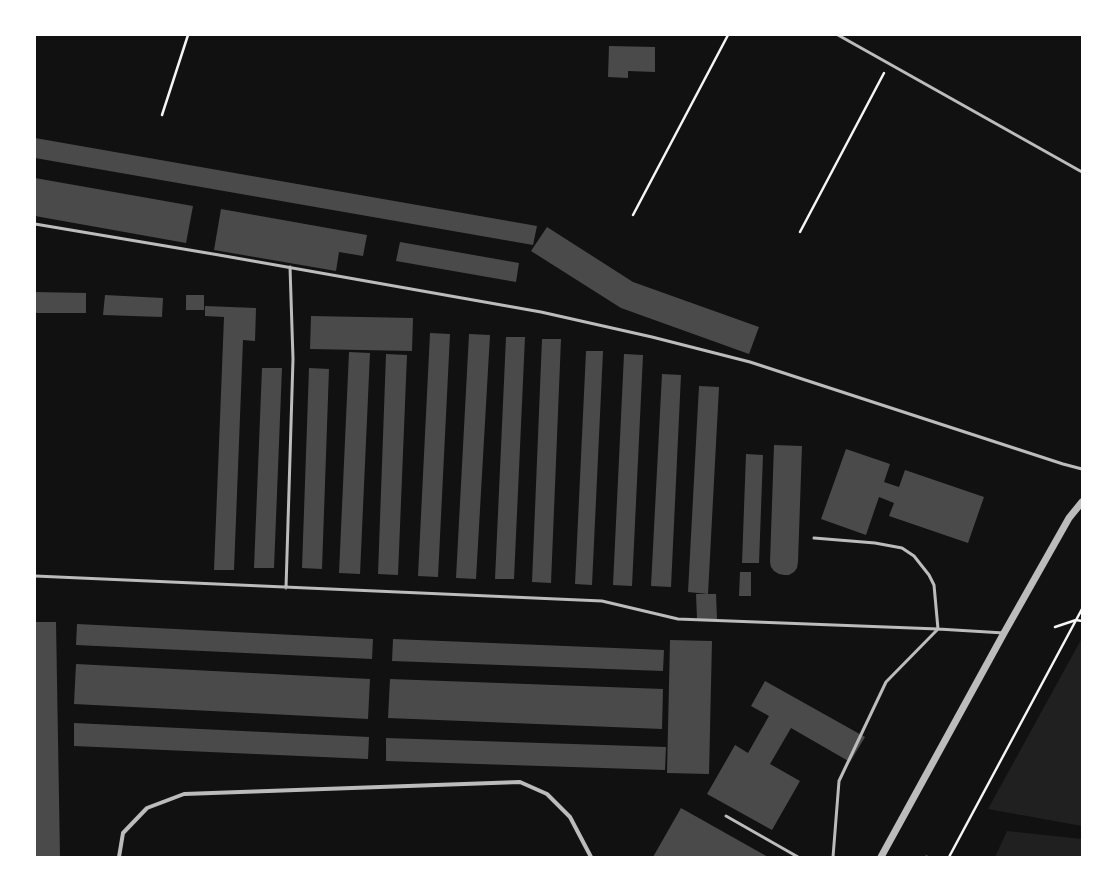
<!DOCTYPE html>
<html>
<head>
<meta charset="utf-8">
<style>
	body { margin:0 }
	#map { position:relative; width:1117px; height:892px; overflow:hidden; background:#111; font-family:"DM Sans",sans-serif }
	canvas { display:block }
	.frame { position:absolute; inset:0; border:36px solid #fff; pointer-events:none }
</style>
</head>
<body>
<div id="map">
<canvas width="1117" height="892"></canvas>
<div class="frame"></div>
</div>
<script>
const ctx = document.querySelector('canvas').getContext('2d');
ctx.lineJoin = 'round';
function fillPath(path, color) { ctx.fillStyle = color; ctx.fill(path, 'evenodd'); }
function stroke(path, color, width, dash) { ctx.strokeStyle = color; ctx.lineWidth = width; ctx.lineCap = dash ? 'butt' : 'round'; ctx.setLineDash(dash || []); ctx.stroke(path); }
fillPath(new Path2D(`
	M1082 638V826L988 809Z
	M1007 831 1082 839V857H995Z`), '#202020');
fillPath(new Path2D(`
	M609 46 655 47V72L628 71V78L608 77Z
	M35 138 537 226 533 245 35 158Z
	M35 178 193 206 186 243 35 216Z
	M221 209 367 235 363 256 339 252 336 271 214 250Z
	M547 227 633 282 759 327 749 354 621 308 531 251Z
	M400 242 519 263 516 282 396 261Z
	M35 292 86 293V313H35Z
	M105 295 163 298 162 317 103 315Z
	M186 295H204V310H186Z
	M205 306 256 308 255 341 243 340 234 570H214L224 317 205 316Z
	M311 316 413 318 412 351 310 349Z
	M430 333 450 334 438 577 418 576Z
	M469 334 490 335 476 579 456 578Z
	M506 337H525L514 579H495Z
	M542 339H561L551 583 532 582Z
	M586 351H603L592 585 575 584Z
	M349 352 370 353 360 574 339 573Z
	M386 354 407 355 398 575 378 574Z
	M624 354 643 355 632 586 613 585Z
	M262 368H282L274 568H254Z
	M309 368 329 369 322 569 302 568Z
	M662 374 681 375 671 587 651 586Z
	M699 386 719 387 708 594 688 592Z
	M774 445 802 446 798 562 797 568 794 572 789 575H784L779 574 774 571 771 567 770 562Z
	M846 449 890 464 884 482 899 487 905 470 984 497 968 543 889 516 894 503 879 497 866 535 821 519Z
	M746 454 763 455 759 563H742Z
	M740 572H751V596H739Z
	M696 594H716L717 619H697Z
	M35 622H56L60 857H35Z
	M77 624 373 639 372 659 76 645Z
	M393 639 664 650 663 671 392 661Z
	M670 640 712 641 709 774 667 773Z
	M76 664 370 679 368 719 74 704Z
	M390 679 663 689 662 729 388 718Z
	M765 681 865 737 850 762 791 728 770 764 800 781 772 830 707 794 735 745 748 753 769 716 751 706Z
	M74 723 369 737 368 759 74 746Z
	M386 738 666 747 665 770 386 761Z
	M681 808 768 857H653Z`), '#4a4a4a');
stroke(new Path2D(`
	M162 115 188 35
	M633 215 728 35
	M800 232 884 73
	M1055 627 1076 620 1082 621
	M926 857H927
	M949 857 1082 609`), '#f5f5f5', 2.5);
stroke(new Path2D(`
	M838 35 1082 172
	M35 224 219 255 541 312 652 337 750 362 1063 464 1082 469
	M814 538 875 543 902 548 914 556 929 575 934 585 938 629 886 682 839 781 833 857
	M35 576 602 601 678 619 938 629 1004 633
	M286 588 293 359 290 267
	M726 816 798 857`), '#bcbcbc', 3);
stroke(new Path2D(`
	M119 857 123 833 147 808 184 794 520 782 547 794 570 817 591 857`), '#bcbcbc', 4);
stroke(new Path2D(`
	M881 857 1004 633 1069 518 1082 502`), '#bcbcbc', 7);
</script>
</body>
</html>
